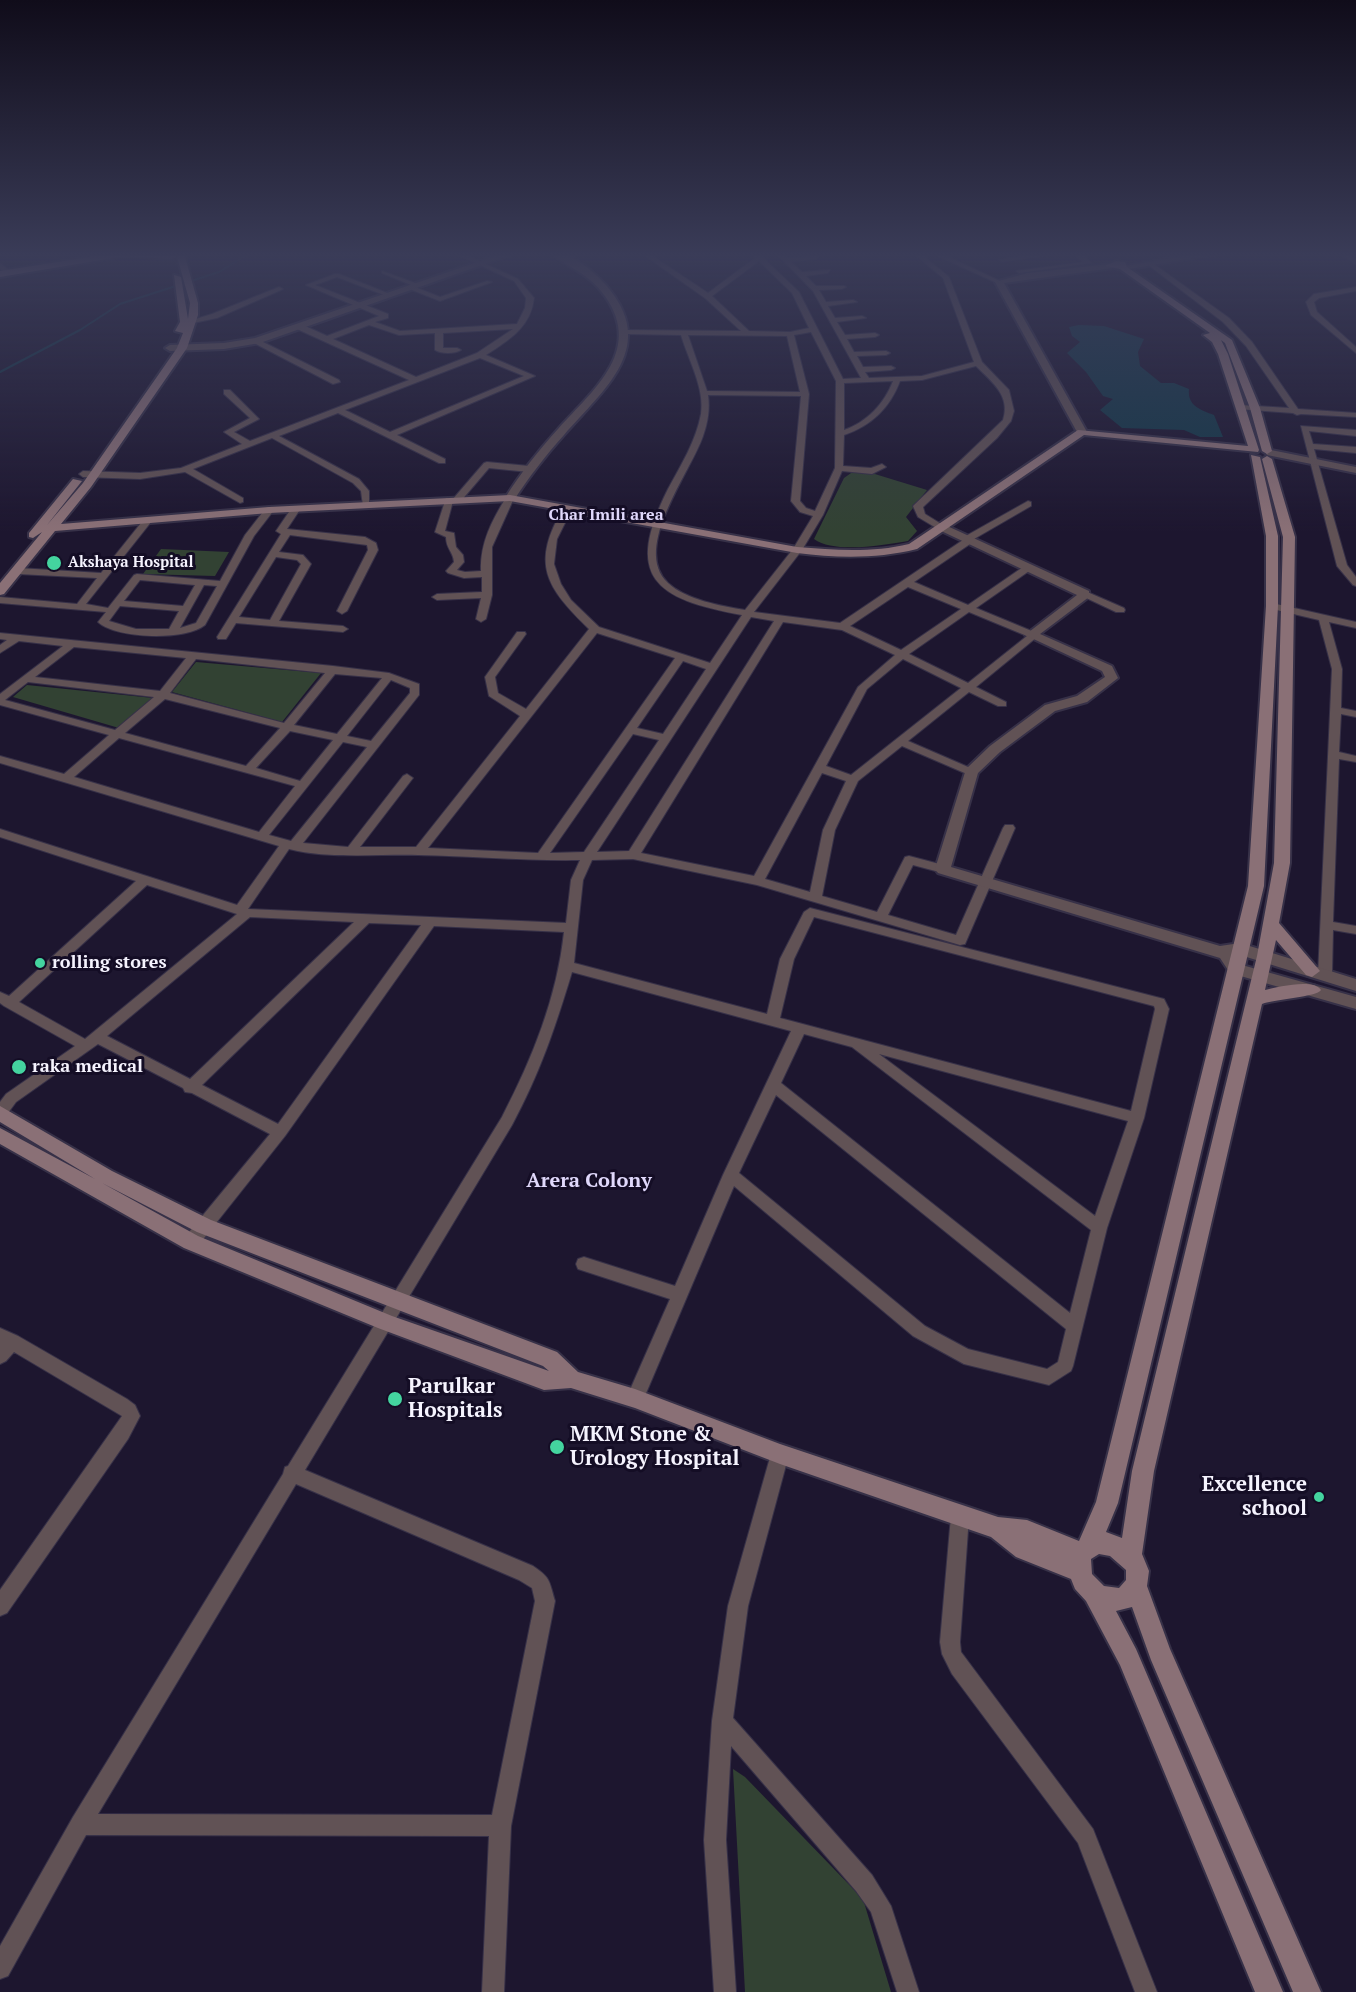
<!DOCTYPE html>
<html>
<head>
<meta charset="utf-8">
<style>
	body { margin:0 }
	canvas { display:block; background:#1d162f }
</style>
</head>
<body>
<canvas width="1356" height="1992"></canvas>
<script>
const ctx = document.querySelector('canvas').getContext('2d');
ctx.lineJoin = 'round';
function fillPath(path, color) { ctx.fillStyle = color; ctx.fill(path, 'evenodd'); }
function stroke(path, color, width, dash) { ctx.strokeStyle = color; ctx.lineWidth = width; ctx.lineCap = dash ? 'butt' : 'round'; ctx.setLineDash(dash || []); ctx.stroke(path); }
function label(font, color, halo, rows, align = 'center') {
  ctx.font = font + ' "PT Serif",serif'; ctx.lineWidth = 6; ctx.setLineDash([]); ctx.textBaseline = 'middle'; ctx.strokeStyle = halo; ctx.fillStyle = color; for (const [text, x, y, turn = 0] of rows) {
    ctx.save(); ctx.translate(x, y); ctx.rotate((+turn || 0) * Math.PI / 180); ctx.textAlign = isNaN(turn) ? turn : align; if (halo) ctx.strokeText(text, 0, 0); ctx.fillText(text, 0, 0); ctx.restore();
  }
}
fillPath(new Path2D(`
	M854 471H865L927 490 906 517 917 531 908 541C883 545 835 554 814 539L844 478Z
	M161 549 229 552 215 576 143 574Z
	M196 662 321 673 282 722 172 692Z
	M27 685 153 698 119 728 13 697Z
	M733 1769 745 1777 863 1899 891 1992H745Z`), '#324233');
fillPath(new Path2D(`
	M1079 325 1104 326 1144 339 1138 352 1140 366 1161 383H1174L1189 389C1187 406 1201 410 1214 415L1223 437H1200L1184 430 1122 428 1100 410 1113 399 1103 396 1086 372 1067 353 1080 342 1072 336 1069 327Z`), '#143848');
stroke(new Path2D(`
	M0 372 80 330 120 304 219 272 250 253`), '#143848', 2);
const minor = new Path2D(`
	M86 253H93L97 258 92 259Z
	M454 253H462L518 279 534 298C531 327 509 340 486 355L535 376 397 435 445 459V463H439L338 413 279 436 359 479 369 491V506H363L361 491 353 483 272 438 193 469 243 498V502L240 503 185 472 140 479 83 477 79 474 83 471 140 473 181 468 242 444 224 432 250 418 224 394V390H230L259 419 234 432 250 441 409 380 297 329V325H303L327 336 379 316 306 285 335 274H339L390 294 384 295 337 277 315 285 388 314V318L375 322 400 331 517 324 525 308 526 298 514 281ZM369 325 399 335 435 333V350C441 354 455 354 461 350L457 348H443V333L513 329 477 353 416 377 333 339ZM480 358 524 376 390 432 345 410Z
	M571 253H582L564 259 561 257Z
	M641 253H648L708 293 755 258 751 253H758L799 292 843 379 861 378 813 291 776 253H783L788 258 818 256 816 259 791 262 802 272 830 270 828 273 806 276 816 286H844L846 287 842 289 819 290 826 302 853 300 857 302 828 306 835 318 862 316 866 318 837 322 845 335 875 333 879 335 875 337 847 339 854 352 886 351 890 353 886 355 857 356 863 367 891 366 895 368 891 370 865 372 869 378 922 376 974 362 943 278 913 253H920L949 277 982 362 1009 390 1014 411 1011 421 997 438 923 507 925 514 946 527 938 529 918 517 913 506 1003 420C1011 396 992 382 976 366L922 380 900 381C890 408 871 426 844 435L843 466 871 468 882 464 886 467 872 474 842 471 823 515 802 550 754 612 840 623 963 540 964 537 1028 501 1031 502V506L974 539 973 542 914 582 968 605 1026 565H1032V569L976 608 1034 632 1037 637 976 687 1006 702V706H998L969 692 908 741 975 770V774H967L902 746 858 781 835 830 822 896 877 912 905 857 909 856 947 866 949 869 943 873 913 865 888 915 956 935 1003 828 1005 825H1013L1015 828 965 944 960 945 757 885 633 859 592 860 583 880 574 963 767 1014 780 959 804 912 810 908 1164 999 1169 1009 1144 1118 1107 1228 1073 1366 1071 1371 1049 1385 964 1364 913 1336 734 1186 641 1405 635 1407 629 1405 626 1399 670 1299 578 1269 576 1264 578 1259 584 1257 675 1286 723 1175 791 1031 572 972C555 1028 540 1073 512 1125L305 1470 533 1566C551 1578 549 1581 555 1601L511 1826 504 1992H482L489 1836 86 1835 8 1976 0 1979V1946L73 1817 283 1474 285 1467 288 1466 502 1117C532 1059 557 998 564 932L434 926 285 1136 197 1247 191 1249 185 1247 183 1242 185 1237 270 1134 192 1093 185 1092 183 1088 98 1044 16 1102 5 1117 0 1119V1102L6 1094 75 1046 4 1006 0 1003V992L9 996 136 881 0 837V829L237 905 279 846 0 763V756L64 774 109 735 0 705V694L63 646 19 641 0 653V645L7 640 0 639V633L333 666 389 673 419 684V695L303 843 348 847 403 776 407 774 413 778 360 847H416L520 716 489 696 485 677 517 632H525L526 634 495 677 498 693 526 709 589 629C546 587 530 564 564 507L572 509 557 539 554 564 561 584 571 600 599 627 710 663 742 615C654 599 624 577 668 489 681 465 696 441 701 414 705 388 688 359 681 335L625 334 621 332 625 330 741 331 705 298ZM759 261 792 293 809 328 790 332 749 331 712 296ZM811 332 836 381 835 468 815 511 806 508 800 501 809 394 794 335ZM688 335 787 336 800 392 707 391ZM893 381C884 404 867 422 844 430V383ZM708 395 801 396 791 501 800 512 813 516 793 549 745 610C722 606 686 600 668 583 631 548 691 472 703 436 708 422 710 409 708 395ZM908 587 961 609 901 650 850 626ZM969 612 1027 636 968 683 909 654ZM751 617 774 621 629 851 597 852ZM783 622 842 630 895 655 858 687 754 876 641 853ZM597 633 675 658 538 853 428 848ZM74 647 186 658 160 691 35 677ZM196 659 325 673 284 723 170 693ZM903 659 961 688 851 775 826 766 867 689ZM683 661 706 669 663 734 637 728ZM335 674 382 678 337 734 294 725ZM391 680 410 688V693L371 741 347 736ZM28 682 154 697 115 730 5 700ZM165 699 280 728 246 766 125 733ZM290 731 333 740 300 781 256 768ZM633 734 659 740 584 852 550 853ZM119 738 295 786 259 832 74 777ZM343 742 367 747 291 841 269 835ZM822 773 846 781 823 830 810 892 765 879ZM289 849C326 859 379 854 418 855 472 856 526 861 580 860L571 880 566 923 248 909ZM147 885 237 914 85 1039 19 1002ZM250 917 354 922 190 1079 107 1036ZM814 917 1154 1006 1155 1009 1131 1111 780 1018 794 959ZM369 923 421 925 278 1124 202 1085ZM804 1034 852 1047 1091 1230 1070 1313 781 1083ZM879 1054 1128 1121 1095 1216ZM776 1095 1066 1329 1058 1362 1047 1369 968 1349 925 1326 739 1173ZM296 1484 519 1580 532 1588 535 1601 492 1815 98 1814Z
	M931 253H940L1002 282 997 283Z
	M1041 253H1060L1002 262 999 260Z
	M1073 253H1080L1092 263 1019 273 1016 271 1083 262Z
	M1340 253H1347L1356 260V265Z
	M1147 262H1151L1229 318 1252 342 1298 409 1356 413V417L1301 414 1297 415 1293 413 1237 409 1236 407 1240 405 1289 408 1246 346 1223 322 1147 264Z
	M0 263 10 271V273H6L0 269Z
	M382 271 418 284V286L415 287 440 297 487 281 492 282 440 301 407 288V286L411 285 382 273Z
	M279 287 283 289 281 290 217 318 193 323 189 321 212 314Z
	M1356 287V291L1319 298 1314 302 1317 312 1356 347V353L1311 315 1306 302 1314 294Z
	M257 339 339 380 340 382 333 384 254 343 253 341Z
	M1301 426 1356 430V436L1309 431 1313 444 1356 447V453L1314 449 1347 565 1356 577V586L1353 585 1337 566Z
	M487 462 529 466 533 469 529 472 489 468 460 502 453 501 445 531 454 533 456 547 463 555 464 562 457 570 465 572 481 571C480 543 492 520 507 496L514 498 492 547V595L486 619 481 622 476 619 481 598 437 600 432 597 437 594 482 592V577L464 578 448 573 446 571 454 562C453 551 446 549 446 537L435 532 446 498 453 499 484 463Z
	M293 506 301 508 287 529 365 537 376 543 378 550 347 611 342 614 337 611 368 550 367 545 290 535 279 552 303 555 311 564 279 621 343 626 348 629 343 632 236 623 226 639H218L217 637 281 534 276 531ZM276 557 297 560 301 564 270 620 239 617Z
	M269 507 274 510 254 536 205 625C186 641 116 639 98 622L106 612 0 603V597L77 604 97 578 18 574 13 571 18 568 101 573 145 518H151V522L86 604 108 608 134 575 137 574 220 581 245 535 266 508ZM140 580 195 585 183 606 124 601ZM204 585 217 586 196 623 180 628ZM120 606 179 611 169 629H136L109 621Z
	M1085 591 1124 608 1125 610 1124 612H1116L1082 596 1080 594Z
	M1272 603 1356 622V628L1329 622 1342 669 1341 708 1356 711V717L1341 714 1339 752 1356 756V762L1339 759 1333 922 1356 926V934L1333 930 1332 975 1325 980 1318 975 1332 669 1319 620 1268 608 1267 606Z
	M0 1328 18 1336 127 1399 135 1405 140 1416 128 1439 7 1613 0 1616V1590L122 1416 14 1352 6 1361 0 1364Z
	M780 1446 786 1448 789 1454 748 1606 733 1718 872 1875 891 1906 919 1992H897L871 1912 856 1891 731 1746 726 1840 736 1992H714L704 1840 712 1721 728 1606 771 1454 774 1448Z
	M960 1507 966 1510 969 1516 960 1642 961 1652 1093 1829 1157 1992H1135L1078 1843 952 1674 942 1654 940 1642 951 1516 954 1510Z`);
const tertiary = new Path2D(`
	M504 253H516L260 343 224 349 170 351 165 348 170 345 224 343 255 338Z
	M551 253C572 253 591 269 605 284 660 346 605 388 564 435 546 455 529 477 514 500L510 501 505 498C520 474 538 451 558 429 594 389 647 348 601 291 587 273 567 267 551 253Z
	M1202 253H1223L1123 270 1119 267Z
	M1351 253H1356V255H1352Z
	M1110 264 1113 268 1004 283 1087 432 1082 435 1077 432 995 282 1028 273Z
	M1271 450 1356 467V473L1267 455 1266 453Z
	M937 525H945L1089 591V597L1040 634 1112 666 1118 678 1087 702 1055 711 1000 752 978 773 951 867 1220 946 1240 943 1356 979V991L1240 955 1233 956 1242 965 1356 997V1009L1230 973 1220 958 938 873 935 869 966 769 990 746 1045 705 1077 696 1105 677 1102 671 1025 635 1077 595 937 529Z`);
const secondary = new Path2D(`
	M115 253 172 255 176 257 172 259 125 256 0 277V271Z
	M176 253H184L198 303V315L187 348 91 487 61 524 269 507 510 495 797 547C834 550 872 553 909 544L1078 430 1248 446 1218 354 1212 342 1203 335 1210 333 1120 269 1105 266 1116 261 1125 262 1127 267 1232 340 1260 408 1272 451 1267 454 1262 451 1250 408 1225 343 1221 340 1228 354 1259 450 1258 452 1084 435 917 549C877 559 837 558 797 553L510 501 269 513 55 531 4 594 0 595V583L42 532 33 538 29 537V533L73 479 82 481 47 525 83 483 177 348 183 333 175 331 180 322 174 275 181 277 188 319 190 303Z
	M1251 455 1260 457 1278 536V606L1264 886 1118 1503 1106 1532 1122 1538 1132 1471 1257 956 1274 863 1283 537 1262 459 1267 456 1272 459 1295 537 1290 863 1279 923 1320 971 1312 977 1306 975 1276 940 1265 990C1277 987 1314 978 1321 990 1317 997 1275 999 1262 1004L1154 1471 1142 1554 1149 1571 1147 1586 1170 1649 1321 1992H1293L1151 1660 1132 1607 1116 1611 1136 1649 1283 1992H1255L1120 1665 1086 1601 1075 1589 1071 1579 1016 1557 991 1537 780 1464 635 1408 571 1388 544 1390 378 1328 184 1248 0 1144V1128L95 1179 0 1122V1106L112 1171 211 1220 557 1352 578 1372 635 1389 780 1444 998 1517 1027 1520 1079 1541 1096 1502 1248 886 1266 606V536ZM102 1183 197 1232 543 1366 549 1371 392 1316 198 1236ZM1099 1554 1110 1556 1126 1570V1580L1119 1588 1104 1586 1092 1574 1091 1559Z`);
stroke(minor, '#373148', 2);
stroke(tertiary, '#373148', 4);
stroke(secondary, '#373148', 4);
fillPath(minor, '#615255');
fillPath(tertiary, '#615255');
fillPath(secondary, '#8a7076');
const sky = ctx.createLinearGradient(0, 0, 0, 532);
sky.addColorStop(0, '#100c1a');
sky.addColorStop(0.48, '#3a3c58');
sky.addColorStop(1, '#3a3c5800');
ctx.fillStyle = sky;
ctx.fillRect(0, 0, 1356, 532);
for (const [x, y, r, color] of [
	[54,563,8,"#44d49f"],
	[40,963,6,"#44d49f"],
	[19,1067,8,"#44d49f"],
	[395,1399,8,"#44d49f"],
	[557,1447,8,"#44d49f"],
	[1319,1497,6,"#44d49f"]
]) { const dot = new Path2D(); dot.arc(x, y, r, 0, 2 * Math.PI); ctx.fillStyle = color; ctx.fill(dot); stroke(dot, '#140d25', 2); }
label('bold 15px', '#f5f3fe', '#140d25', [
	["Akshaya Hospital",68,563]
], 'left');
label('bold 16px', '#e0d8fb', '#140d25', [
	["Char Imili area",606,515]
]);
label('bold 18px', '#f5f3fe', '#140d25', [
	["rolling stores",52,963],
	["raka medical",32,1067]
], 'left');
label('bold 20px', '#e0d8fb', '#140d25', [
	["Arera Colony",589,1181]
]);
label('bold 21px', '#f5f3fe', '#140d25', [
	["Parulkar",408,1387],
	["Hospitals",408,1411],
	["MKM Stone &",570,1435],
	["Urology Hospital",570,1459],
	["Excellence",1307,1485,"right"],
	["school",1307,1509,"right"]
], 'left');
</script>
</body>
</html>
